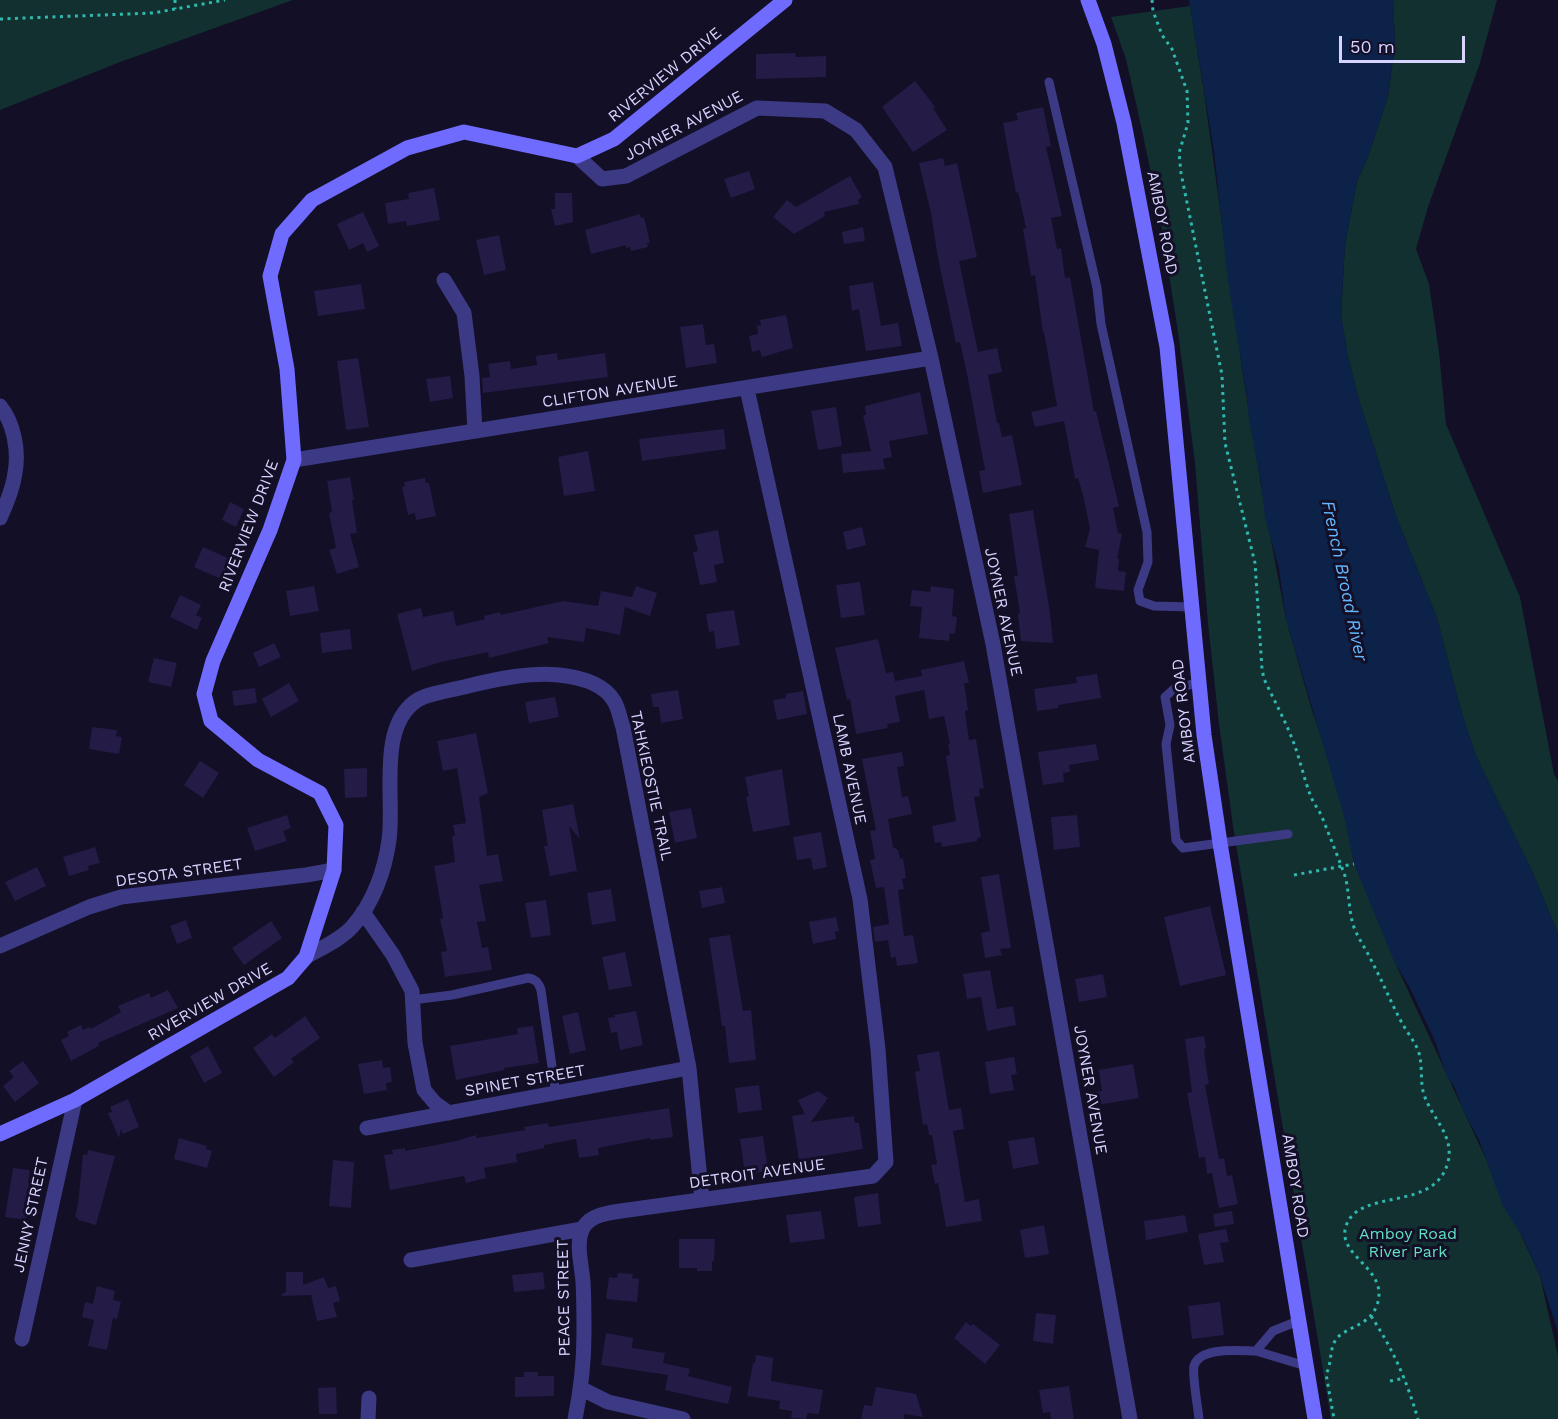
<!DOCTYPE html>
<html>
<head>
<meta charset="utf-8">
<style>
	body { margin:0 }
	#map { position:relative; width:1558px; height:1419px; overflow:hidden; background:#130f26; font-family:"Work Sans",sans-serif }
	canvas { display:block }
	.scale { position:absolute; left:1339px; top:36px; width:126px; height:27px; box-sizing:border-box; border:3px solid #d9d4ff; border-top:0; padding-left:8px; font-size:18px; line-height:21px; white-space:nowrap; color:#d9d4ff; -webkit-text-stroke:4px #130f26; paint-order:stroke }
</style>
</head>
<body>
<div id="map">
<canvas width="1558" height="1419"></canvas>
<div class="scale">50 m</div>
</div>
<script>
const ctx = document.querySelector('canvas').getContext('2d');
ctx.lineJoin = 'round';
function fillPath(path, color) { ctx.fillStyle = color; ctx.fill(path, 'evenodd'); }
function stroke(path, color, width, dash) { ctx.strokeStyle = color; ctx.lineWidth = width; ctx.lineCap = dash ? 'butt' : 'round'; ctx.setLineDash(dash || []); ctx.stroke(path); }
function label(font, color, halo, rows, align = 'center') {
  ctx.font = font + ' "Work Sans",sans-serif'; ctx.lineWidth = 6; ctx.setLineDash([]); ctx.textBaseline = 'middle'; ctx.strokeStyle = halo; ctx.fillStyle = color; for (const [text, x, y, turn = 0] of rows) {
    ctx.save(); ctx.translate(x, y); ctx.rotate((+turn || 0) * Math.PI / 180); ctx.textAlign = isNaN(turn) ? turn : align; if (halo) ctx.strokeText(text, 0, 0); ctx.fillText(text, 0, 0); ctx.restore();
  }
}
fillPath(new Path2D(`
	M0 0H293L120 62 0 110Z
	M1393 0H1497L1479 66 1428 207 1416 249 1429 284 1439 352 1446 424 1520 597 1554 774 1558 781V934L1533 873 1476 756 1462 714 1437 618 1396 516 1359 400 1348 357 1341 315 1345 244 1357 181 1368 157 1388 97 1395 44Z
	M1190 6 1204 92 1242 369 1264 503 1286 619 1311 707 1398 969 1540 1276 1558 1356V1419H1331L1233 826 1219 724 1208 623 1195 463 1178 332 1160 217 1143 135 1126 59 1111 17Z`), '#12302f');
fillPath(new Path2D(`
	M1189 0H1393L1395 44 1388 97 1368 157 1357 181 1345 244 1341 315 1348 357 1359 400 1396 516 1437 618 1462 714 1476 756 1533 873 1558 934V1332L1540 1276 1523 1238 1502 1204 1479 1140 1463 1110 1454 1086 1447 1077 1435 1041 1410 988 1394 961 1354 864 1344 816 1286 619 1279 569 1265 517 1261 482 1249 420 1247 397 1228 281 1214 151Z`), '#0c2248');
fillPath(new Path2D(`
	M795 53 796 57 826 56V77L756 79V54Z
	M915 81 936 108H933L947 130 913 152 882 107Z
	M1043 107 1051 146 1046 147 1062 216 1051 218 1057 249 1061 248 1065 278 1070 277 1094 412 1096 411 1119 506 1113 508 1118 533 1122 534 1117 559H1119L1118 571 1126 572 1124 591 1095 588 1099 550 1085 547 1090 529 1083 495 1078 478 1075 479 1064 421 1035 427 1031 412 1057 406 1044 332 1043 333 1035 275 1031 276 1023 229 1026 228 1018 192 1016 193 1003 123 1018 120 1016 113Z
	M943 158 945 166 957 163 977 257 959 261 978 352 997 348 1002 372 988 375 997 423H999L1002 437 1012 435 1022 485 983 493 979 471 985 470 968 379 960 342 956 343 938 258 931 213 919 163Z
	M749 171 755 189 731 198 724 179Z
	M850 176 862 197 858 200 859 204 824 212 825 216 794 234 773 217 787 200 796 207Z
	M434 188 440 220 407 226 406 221 388 224 385 203 409 199 408 193Z
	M555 193H572L573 222 555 226 551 209H555Z
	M363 212 379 246 367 252 363 243 349 250 337 224Z
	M640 214 641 218 644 217 650 243H647L648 247 631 251 630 247 626 248V245L591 254 585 230Z
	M863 227 865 241 844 244 842 232Z
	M499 235 506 270 484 275 476 240Z
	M873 282 881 326 898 323 902 346 866 351 859 309 852 311 849 286Z
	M361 284 365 309 318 316 314 291Z
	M786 315 793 348 762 357 760 350 752 352 749 336 758 334 757 326 761 325 760 320Z
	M703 324 706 345 714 344 717 363 686 368 680 327Z
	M557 353 558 360 605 353 608 377 483 393 482 378 490 377 488 364 510 361 511 369 537 365 536 356Z
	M358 358 369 427 346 430 337 361Z
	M450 376 453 398 430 402 426 379Z
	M920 392 928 434 889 441 892 457 883 459 885 469 843 473 841 454 871 451 863 415H866L865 406Z
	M836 407 842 446 818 450 811 411Z
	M724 429 726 449 642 461 639 439Z
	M588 451 595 491 564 496 558 457Z
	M350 477 354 500H352L357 533 350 534 359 567 337 574 329 550 336 548 329 513 332 512 327 481Z
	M425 478 426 483H429L436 516 416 520 415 513 408 515 402 487 405 486 404 482Z
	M230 502 244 509 236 527 222 520Z
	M1033 510 1050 613 1053 643 1021 641 1018 614 1020 613 1014 576H1018L1009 514Z
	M862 527 866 545 847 550 843 532Z
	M718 530 724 563 714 565 717 582 700 585 693 552 698 551 694 535Z
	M203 547 230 559 221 579 194 567Z
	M860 582 865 615 841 618 836 585Z
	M314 586 319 611 290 616 286 591Z
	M636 586 657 593 650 616 625 607 620 635 586 628 584 642 547 637 549 643 489 658 488 652 441 662 412 671 397 614 421 608 423 617 453 611 456 626 485 619 484 616 500 612 501 615 563 601 598 606 601 591 632 597Z
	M931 586 954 589 952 616 957 617 955 634 950 633 949 641 919 638 922 607 910 606 912 590 930 592Z
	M180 595 201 605 196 615 202 618 197 630 170 617Z
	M734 610 740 645 716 649 714 631 709 632 706 614Z
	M350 629 352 649 322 653 320 633Z
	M878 639 886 673 893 672 895 681 922 676 921 670 964 661 969 683H964L968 710 965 711 969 740 976 739 984 788 979 789 980 796 974 797 981 837 977 838V841L942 847 941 842 935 843 932 826 956 821 946 756 950 755 948 744H950L944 716 929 719 924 690 895 696 900 722 887 724 888 728 856 734 850 699 847 700 835 648Z
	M274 643 281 657 259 667 253 653Z
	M154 658 177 663 171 687 148 682Z
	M1097 674 1101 698 1058 705V708L1037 711 1034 689 1077 683 1076 677Z
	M289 683 299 701 271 717 262 699Z
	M255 688 257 703 234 706 232 691Z
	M678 690 683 719 661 723 659 707H653L651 694Z
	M803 691 807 714 777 720 773 700 786 698V694Z
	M555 697 559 717 529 723 525 702Z
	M92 727 117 730 116 736 122 737 119 754 89 749Z
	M476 733 488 793 479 797 487 856 498 854 503 881 479 885 486 921 477 922 482 948 488 947 492 970 445 977 441 952 447 951 440 919 443 918 434 866 455 862 452 836H455L453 825 466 823 457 768 443 771 437 741Z
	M1096 744 1099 760 1069 765 1070 772 1063 773 1064 782 1043 785 1038 752Z
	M902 752 904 766 897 767 902 797 908 796 912 814 888 819 893 847 898 850 900 859 903 858 906 878 902 879 904 889 898 890 904 936 913 935 918 963 897 966 896 957 891 958 888 940 875 942 873 927 889 924 884 887 876 888 870 860 875 859 870 831 876 830 862 759Z
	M200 761 219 773 203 798 184 785Z
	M367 768V797L345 798 344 769Z
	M782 769 790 825 753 832 746 797 749 796 745 777Z
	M573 804 580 839 569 826 577 871 550 876 544 846H548L542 810Z
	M691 808 697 838 675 843 669 812Z
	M287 815 291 828 283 831 287 841 255 851 247 828Z
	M1077 815 1080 847 1054 850 1051 817Z
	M821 832 827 867 813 870 811 858 797 860 793 837Z
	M95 847 100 863 88 866 89 870 69 876 63 857Z
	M37 867 46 886 15 901 5 882Z
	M999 874 1011 948 1000 949 1002 955 985 958 981 933 990 931 981 877Z
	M722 887 725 903 702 908 699 891Z
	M611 889 616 921 592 925 587 893Z
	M546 900 551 935 531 938 525 903Z
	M1210 906 1226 975 1180 986 1164 917Z
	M836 917 839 931 835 932 836 939 813 944 809 922Z
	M186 920 192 938 177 944 170 926Z
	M271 921 282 938 244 965 232 948Z
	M730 935 743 1011 751 1010 756 1060 729 1063 725 1026H722L709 938Z
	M625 952 632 986 609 990 602 957Z
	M990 970 997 1009 1013 1006 1016 1025 987 1031 981 997 967 999 963 974Z
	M1103 974 1107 997 1079 1002 1075 979Z
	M168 990 178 1008 98 1043 99 1046 71 1061 61 1040 69 1036 67 1032 81 1025 83 1030 90 1027 91 1029 121 1012 118 1006 149 993 151 998Z
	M636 1011 643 1045 620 1050 617 1032 611 1033 608 1018 615 1017 614 1015Z
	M578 1012 586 1050 570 1054 562 1016Z
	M305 1016 320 1038 291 1059 294 1062 274 1077 253 1048 272 1034 275 1038Z
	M533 1026 539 1063 504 1068V1070L456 1080 450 1046 518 1034 517 1028Z
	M1204 1036 1206 1048 1204 1049 1206 1066 1209 1084 1205 1085 1219 1159 1224 1158 1227 1176 1232 1175 1238 1204 1219 1208 1212 1173 1207 1174 1205 1157 1199 1158 1187 1093 1192 1092 1185 1039Z
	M208 1046 222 1073 204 1083 190 1056Z
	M939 1051 949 1110 961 1108 964 1129 953 1131 965 1202 979 1199 982 1221 946 1227 938 1183 935 1184 931 1165 937 1164 932 1135H929L927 1124 923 1125 915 1072 920 1071 917 1055Z
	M1014 1057 1017 1074 1011 1075 1014 1090 990 1094 985 1062Z
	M382 1060 383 1068 390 1067 392 1082 386 1083 387 1090 364 1094 358 1064Z
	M23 1061 39 1083 15 1102 3 1086 14 1077 9 1071Z
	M1133 1064 1139 1098 1097 1105 1095 1092 1102 1091 1099 1070Z
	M759 1085 762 1110 738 1113 735 1088Z
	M818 1091 828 1098 811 1122 854 1116 855 1123H859L863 1149 799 1160 792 1116 805 1114 798 1100Z
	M128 1099 139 1127 123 1134 121 1129 119 1138 108 1113 112 1112 110 1107Z
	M669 1108 673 1137 650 1140V1138L598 1148 599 1155 579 1158 576 1139 544 1145V1148L516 1154 517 1162 484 1168 486 1178 466 1183 464 1176 390 1190 384 1155 393 1154 392 1150 405 1148V1151L456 1141 476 1135 477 1138 525 1130 524 1127 548 1123 549 1127Z
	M763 1136 768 1171 745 1174 740 1139Z
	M1034 1137 1039 1164 1013 1169 1008 1141Z
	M179 1138 207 1146 206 1149 212 1151 207 1168 174 1159Z
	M88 1150 115 1156 96 1225 78 1220V1218L75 1217 78 1204 83 1154 87 1155Z
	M333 1160 354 1162 351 1208 329 1206Z
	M13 1168 30 1170 28 1183H32L26 1220 5 1217Z
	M878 1193 881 1224 858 1227 854 1197Z
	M821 1211 825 1239 790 1243 786 1215Z
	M1232 1211 1234 1224 1215 1227 1213 1214Z
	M1185 1215 1188 1232 1146 1240 1144 1221Z
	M1044 1225 1049 1254 1025 1258 1020 1230Z
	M1226 1229 1229 1242 1220 1243 1224 1262 1204 1265 1198 1234Z
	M679 1239H715L714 1261H712V1271H697V1268H679Z
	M286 1272H303V1285L324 1277 328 1288 336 1286 340 1301 333 1303 337 1317 317 1321 311 1295 282 1296V1294L286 1292Z
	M543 1272 545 1289 514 1292 512 1275Z
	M618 1273 633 1274 632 1278 639 1279 637 1302 606 1299 609 1277 617 1278Z
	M97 1286 115 1291 113 1300 121 1302 117 1319 113 1318 107 1350 88 1346 94 1320 82 1317 85 1302 93 1304Z
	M1220 1302 1224 1335 1192 1339 1188 1306Z
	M1036 1313 1056 1315 1053 1344 1033 1341Z
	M966 1322 971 1326 973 1324 1000 1345 985 1364 954 1338Z
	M606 1333 633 1338 632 1348 665 1353 663 1363 690 1369 688 1376 732 1387 728 1404 665 1390 668 1375 601 1365Z
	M756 1355 773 1358 771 1381 823 1390 819 1414 808 1413 806 1419 791 1418 792 1411 779 1409 780 1401 747 1396 753 1363H755Z
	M524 1372H538V1376H554V1396L515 1397V1377H524Z
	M1069 1386 1074 1419H1051L1050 1412 1043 1413 1039 1390Z
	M336 1387 337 1414H319L318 1388Z
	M876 1387 916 1394 923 1417 904 1414V1419H861L864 1405 872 1406Z`), '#241b47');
stroke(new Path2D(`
	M175 0V9
	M1152 0 1153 11 1162 35 1172 49 1187 91 1188 123 1179 153 1181 173 1222 375 1225 443 1255 563 1262 669 1264 679C1274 700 1285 720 1293 741 1300 759 1304 779 1311 797 1314 804 1319 810 1322 817 1330 837 1338 857 1345 876 1350 894 1348 913 1355 930 1360 941 1367 951 1372 962 1383 982 1391 1003 1402 1023 1407 1032 1414 1041 1418 1050 1423 1064 1420 1077 1423 1091 1429 1116 1455 1134 1448 1162 1435 1213 1359 1187 1346 1226 1336 1257 1390 1268 1377 1305 1370 1324 1353 1325 1339 1336 1328 1346 1333 1362 1326 1374L1334 1419
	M0 19 153 13 225 0
	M1294 875 1354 864
	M1371 1316C1394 1351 1406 1379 1418 1419
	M1390 1381 1405 1378`), '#2fb8b0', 3, [3, 4.5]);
stroke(new Path2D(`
	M1049 82 1097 288 1101 324 1147 532 1148 562 1138 590 1140 601 1154 606 1191 607
	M1198 683 1175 688 1165 697 1170 725 1166 744 1176 840 1183 848 1288 834
	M412 1000 452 995 528 978C536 979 539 983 541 990L556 1094
	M1298 1321 1273 1331 1256 1351 1306 1366
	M1199 1419C1198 1408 1192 1375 1194 1366 1200 1346 1240 1351 1256 1351`), '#3d3a85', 9);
stroke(new Path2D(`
	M577 156 602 179 626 176 757 108 825 111 856 130 885 167 931 358 993 644 1130 1419
	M444 280 464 313 472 376 475 431
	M0 406C14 423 19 451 15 473 13 488 6 505 0 518
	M294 460 931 358
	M363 912 393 955 412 991 415 1043 424 1090 435 1103 449 1113
	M0 946 89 907 121 897 306 875 334 870
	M306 957C321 948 340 940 352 927 373 904 385 870 389 840 395 800 377 728 416 701 427 693 454 690 468 686 497 679 530 672 559 675 578 677 603 682 614 701 619 709 620 719 623 727L689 1068 702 1200
	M367 1128 689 1068
	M411 1260 582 1229
	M22 1339 75 1100
	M582 1389 608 1402 683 1419
	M368 1419 369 1398
	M575 1419C581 1390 584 1362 584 1333 584 1316 584 1299 583 1282 582 1266 575 1243 583 1228 591 1213 614 1212 628 1210L873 1176 886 1162 878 1049 860 899 747 389`), '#3d3a85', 15);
stroke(new Path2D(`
	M1088 0 1104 44 1124 123 1167 347 1204 735 1220 843 1315 1419
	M0 1134 75 1100 288 978 306 957 334 870 336 825 320 793 258 760 211 721 204 694 213 661 270 530 294 460 287 369 270 276 282 234 312 200 407 148 464 132 577 156 614 139 785 0`), '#6f6bff', 15);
label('16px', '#d9d4ff', '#130f26', [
	["RIVERVIEW DRIVE",665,75,-39],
	["JOYNER AVENUE",684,126,-28],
	["AMBOY ROAD",1162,223,79],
	["CLIFTON AVENUE",610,392,-9],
	["RIVERVIEW DRIVE",249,526,-69],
	["JOYNER AVENUE",1003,612,78],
	["AMBOY ROAD",1184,711,-97],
	["LAMB AVENUE",849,769,78],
	["TAHKIEOSTIE TRAIL",651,786,78],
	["DESOTA STREET",179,873,-8],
	["RIVERVIEW DRIVE",210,1002,-30],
	["SPINET STREET",525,1081,-10],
	["JOYNER AVENUE",1090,1090,80],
	["DETROIT AVENUE",757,1174,-8],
	["AMBOY ROAD",1295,1186,81],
	["JENNY STREET",31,1215,-78],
	["PEACE STREET",564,1298,-91]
]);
label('16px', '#5fe0c0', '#130f26', [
	["Amboy Road",1408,1234],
	["River Park",1408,1252]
]);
label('italic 18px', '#62b6ff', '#130f26', [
	["French Broad River",1344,581,78]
]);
</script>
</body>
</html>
